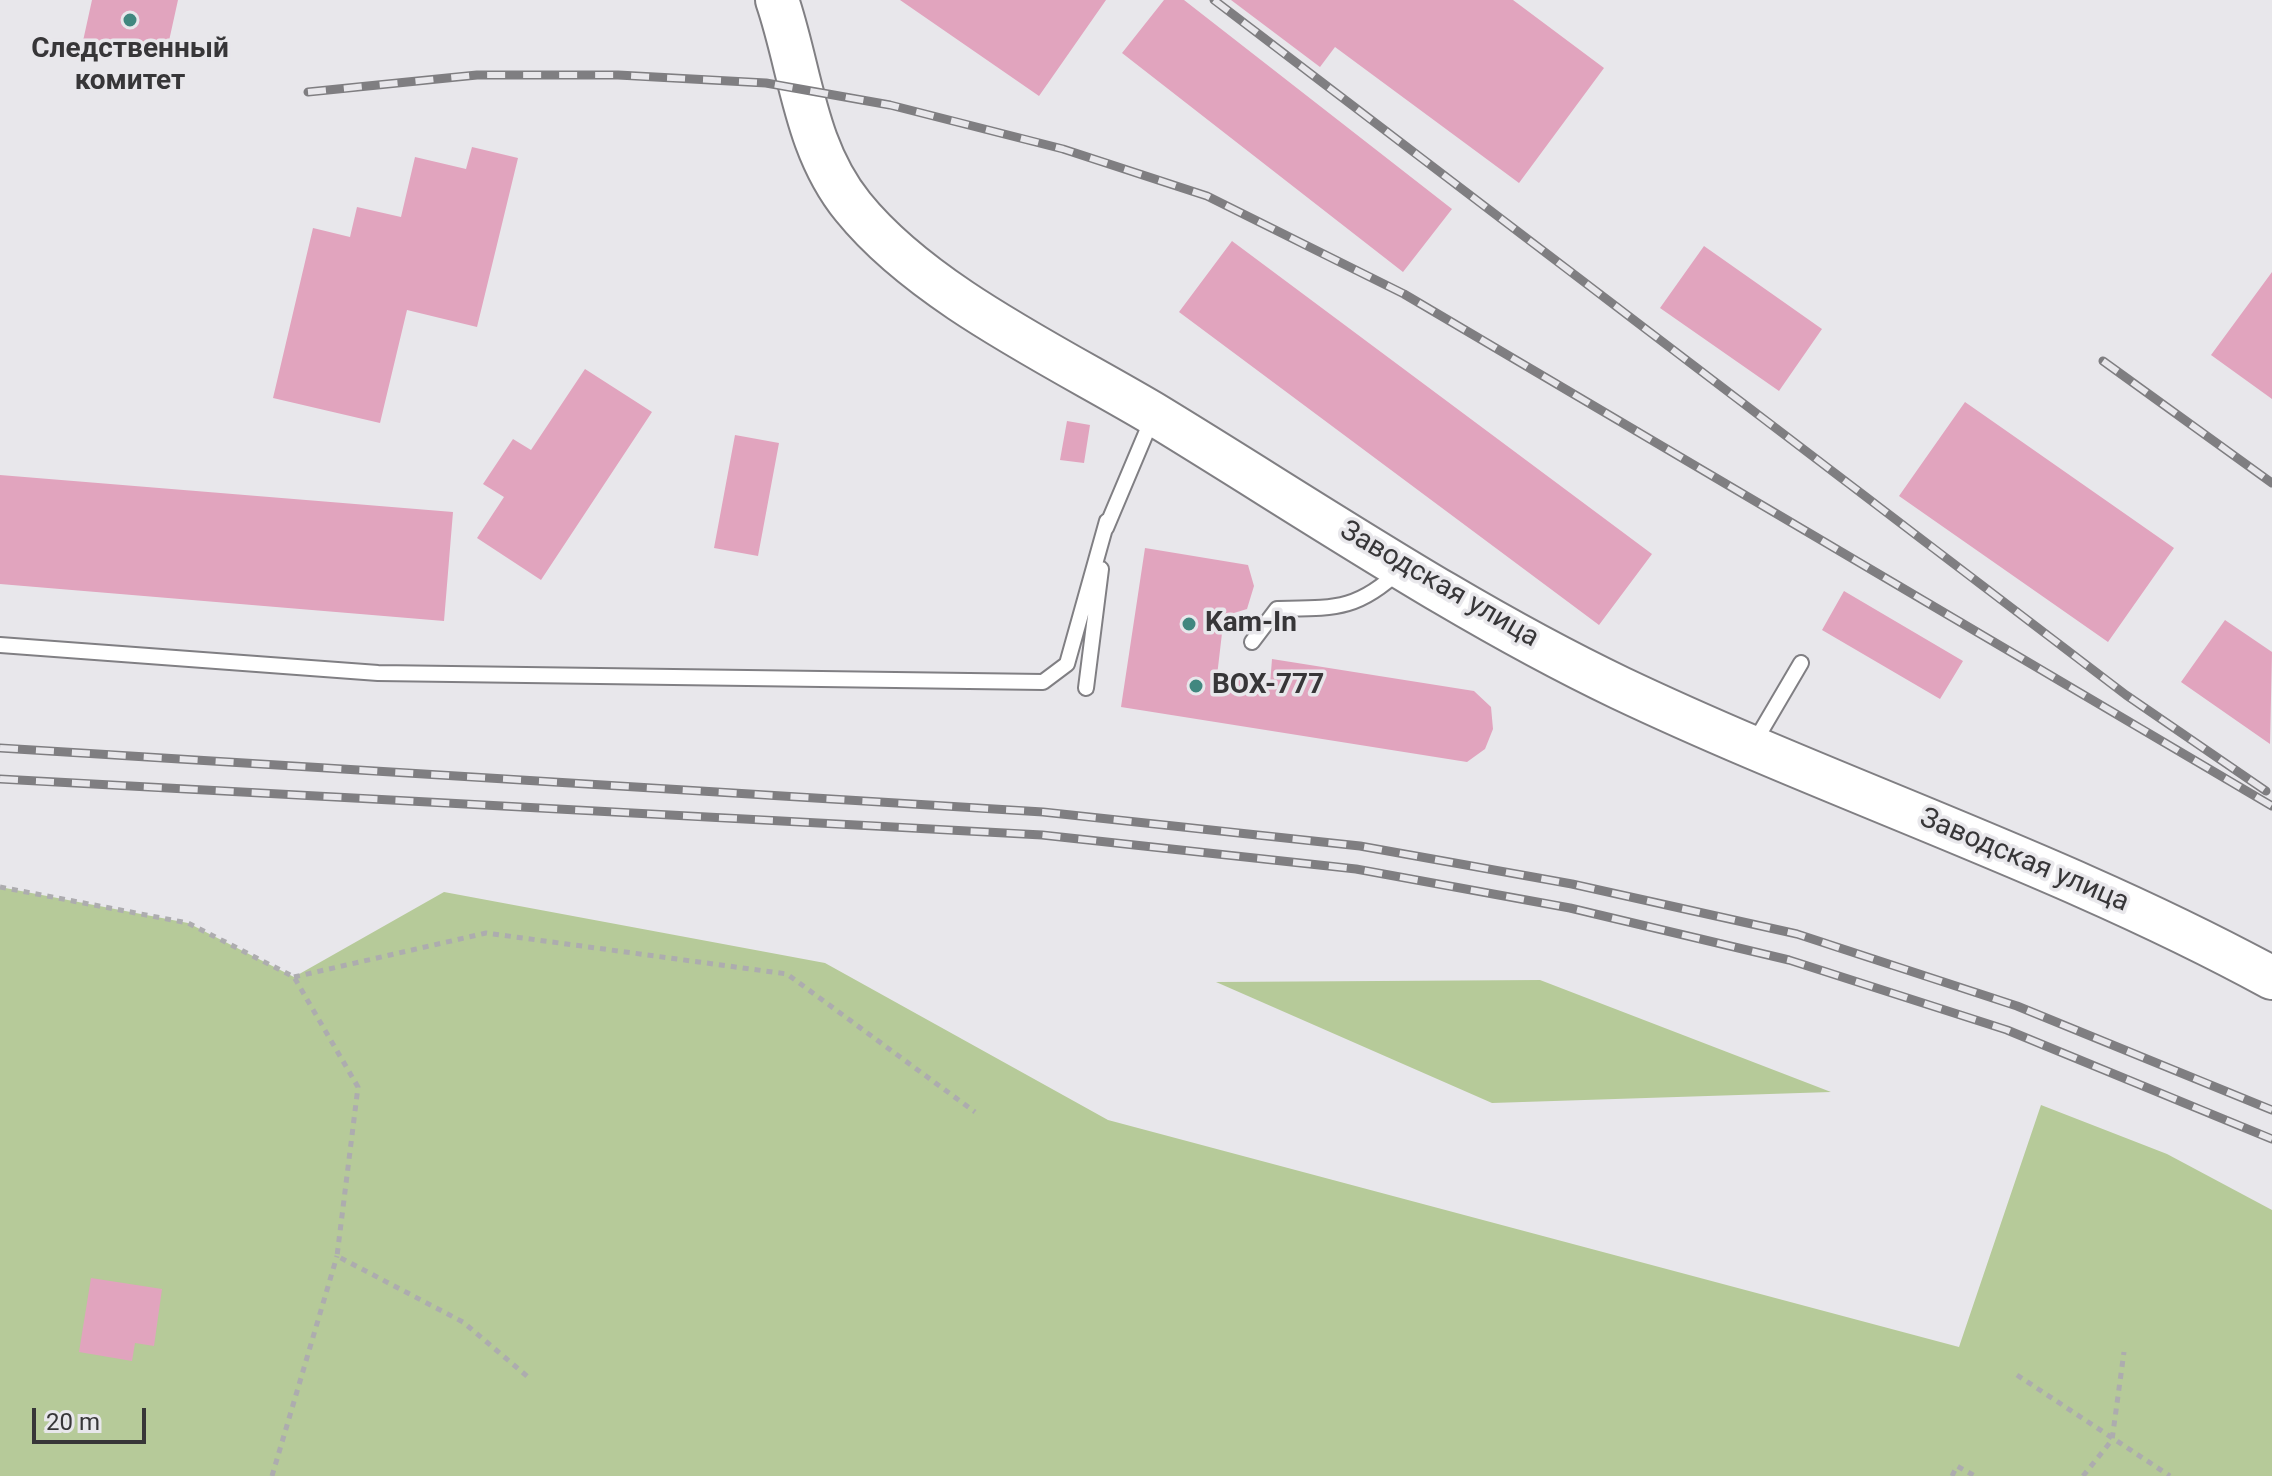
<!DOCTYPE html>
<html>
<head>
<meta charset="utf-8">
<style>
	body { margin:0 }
	#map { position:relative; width:2272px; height:1476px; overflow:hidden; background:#e8e7eb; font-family:Roboto,sans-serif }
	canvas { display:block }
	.scale { position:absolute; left:32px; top:1408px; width:114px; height:36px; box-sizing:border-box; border:4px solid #373638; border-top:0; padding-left:10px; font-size:24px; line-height:28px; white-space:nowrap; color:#373638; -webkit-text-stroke:6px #e8e7eb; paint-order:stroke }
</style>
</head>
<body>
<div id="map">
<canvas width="2272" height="1476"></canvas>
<div class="scale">20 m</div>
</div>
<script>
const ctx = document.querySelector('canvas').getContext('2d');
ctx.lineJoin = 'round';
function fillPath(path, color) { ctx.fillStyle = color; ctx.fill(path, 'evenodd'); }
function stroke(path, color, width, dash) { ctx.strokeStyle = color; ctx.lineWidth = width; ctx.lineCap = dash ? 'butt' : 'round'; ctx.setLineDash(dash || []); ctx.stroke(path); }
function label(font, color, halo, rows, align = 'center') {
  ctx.font = font + ' Roboto,sans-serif'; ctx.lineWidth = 7; ctx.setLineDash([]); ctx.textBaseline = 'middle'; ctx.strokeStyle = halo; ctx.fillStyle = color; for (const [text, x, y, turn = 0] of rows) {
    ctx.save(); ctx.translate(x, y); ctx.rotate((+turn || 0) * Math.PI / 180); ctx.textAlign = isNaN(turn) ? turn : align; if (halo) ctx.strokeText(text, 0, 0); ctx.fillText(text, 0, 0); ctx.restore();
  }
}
fillPath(new Path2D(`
	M0 887 188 923 294 977 444 892 825 963 1108 1120 1959 1347 2041 1105 2167 1154 2272 1210V1476H0Z
	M1540 980 1831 1092 1492 1103 1216 982Z`), '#b6ca99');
fillPath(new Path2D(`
	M92 0H178L165 59 83 41Z
	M900 0H1106L1039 96Z
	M1164 0H1184L1452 209 1403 272 1122 53Z
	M1231 0H1513L1604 68 1519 183 1335 47 1320 67Z
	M472 147 518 158 477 327 407 310 380 423 273 398 313 228 350 237 357 207 401 217 415 157 466 169Z
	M1232 241 1652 554 1599 625 1179 312Z
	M1704 246 1822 329 1779 391 1660 308Z
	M2272 272V399L2211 355Z
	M585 369 652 412 541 580 477 538 504 497 483 484 513 439 531 450Z
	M1965 402 2174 548 2108 642 1899 496Z
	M1067 421 1090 425 1084 463 1060 460Z
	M735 435 779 443 758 556 714 548Z
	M0 475 453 512 444 621 0 584Z
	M1145 548 1248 565 1254 586 1247 609 1224 616 1217 676 1270 685 1272 659 1474 691 1491 707 1493 729 1485 749 1467 762 1121 707Z
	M1844 591 1963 661 1940 699 1822 630Z
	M2225 620 2272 652 2270 744 2181 682Z
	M91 1278 162 1289 154 1346 135 1343 132 1361 79 1352Z`), '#e1a4be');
const service = new Path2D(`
	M1106 528 1152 419
	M1252 642 1277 609C1333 608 1357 611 1400 570
	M0 645 378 673 1043 682 1067 664 1107 521
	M1086 688 1101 569
	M1754 743 1801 663`);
const secondary = new Path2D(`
	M777 0C801 70 804 147 853 207 924 295 1060 358 1157 416 1308 508 1461 612 1620 688 1835 790 2063 864 2272 978`);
stroke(service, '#807f83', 18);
stroke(secondary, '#807f83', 46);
stroke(new Path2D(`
	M0 887 188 923 294 977 358 1087 337 1256 463 1322 528 1377
	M294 977 486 933 787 974 975 1112
	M2017 1375 2170 1476
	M272 1476 337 1256
	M1952 1476 1957 1466 1975 1476
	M2083 1476 2112 1440 2124 1352`), '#adacaf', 5, [6, 6]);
stroke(service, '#fff', 14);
stroke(secondary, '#fff', 42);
const rail = new Path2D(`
	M1214 0 2126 695 2266 791
	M308 92 477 75H618L766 83 890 105 1063 149 1207 196 1404 294 2272 806
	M2103 361 2272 483
	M0 748 1043 812 1360 846 1572 884 1797 934 2017 1006 2272 1110
	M0 779 1042 835 1356 869 1570 908 1789 960 2007 1030 2272 1139`);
stroke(rail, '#7f7e81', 9);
stroke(rail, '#e8e7eb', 6, [18]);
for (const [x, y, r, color] of [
	[130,20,8,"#41877f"],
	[1189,624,8,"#41877f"],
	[1196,686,8,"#41877f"]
]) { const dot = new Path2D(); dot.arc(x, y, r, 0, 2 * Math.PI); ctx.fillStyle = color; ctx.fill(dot); stroke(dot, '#e8e7eb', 3); }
label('bold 28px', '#373638', '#e8e7eb', [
	["Следственный",130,50,"center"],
	["комитет",130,82,"center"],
	["Kam-In",1205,624],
	["ВОХ-777",1212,686]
], 'left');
label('28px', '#373638', '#e8e7eb', [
	["Заводская улица",1439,585,30],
	["Заводская улица",2024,861,23]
]);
</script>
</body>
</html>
